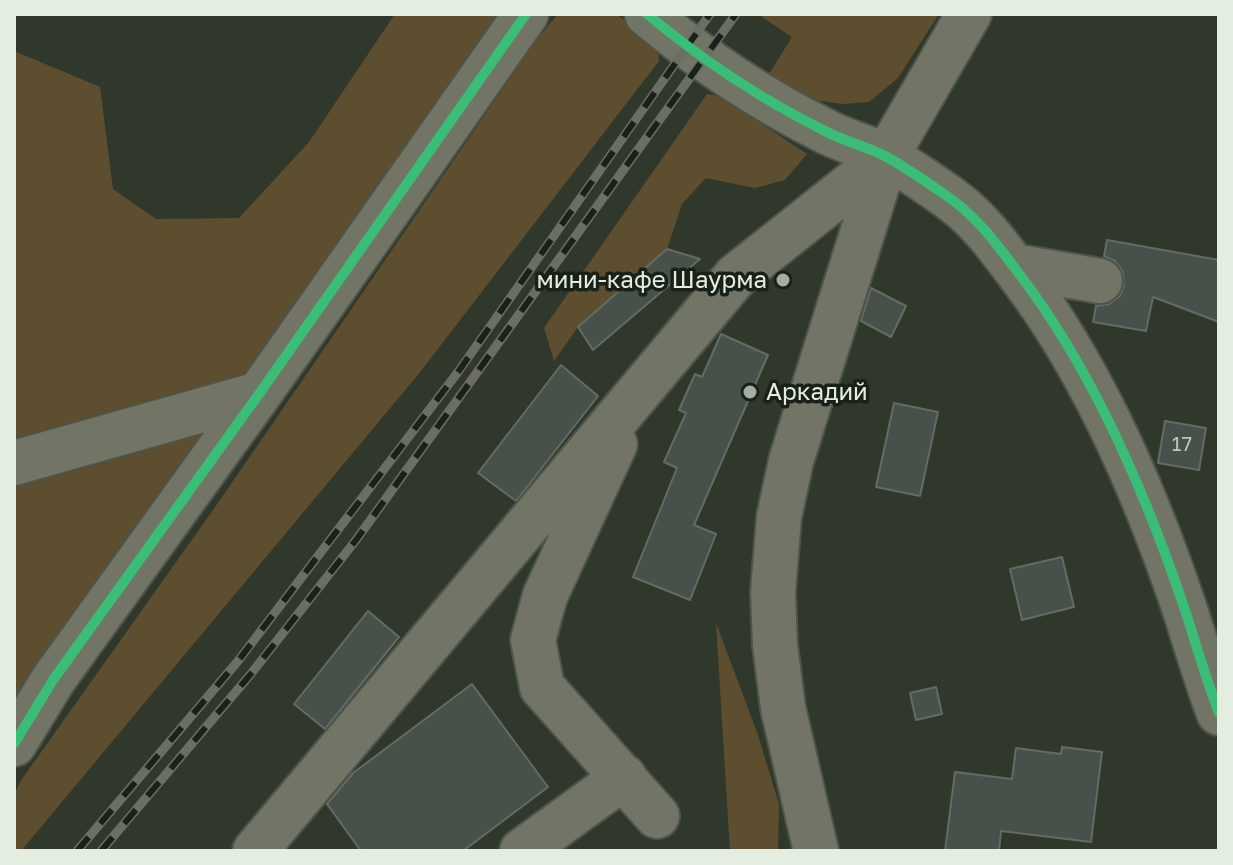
<!DOCTYPE html>
<html>
<head>
<meta charset="utf-8">
<style>
	body { margin:0 }
	#map { position:relative; width:1233px; height:865px; overflow:hidden; background:#30382c; font-family:"Golos Text",sans-serif }
	canvas { display:block }
	.frame { position:absolute; inset:0; border:16px solid #e3ede0; pointer-events:none }
</style>
</head>
<body>
<div id="map">
<canvas width="1233" height="865"></canvas>
<div class="frame"></div>
</div>
<script>
const ctx = document.querySelector('canvas').getContext('2d');
ctx.lineJoin = 'round';
function fillPath(path, color) { ctx.fillStyle = color; ctx.fill(path, 'evenodd'); }
function stroke(path, color, width, dash) { ctx.strokeStyle = color; ctx.lineWidth = width; ctx.lineCap = dash ? 'butt' : 'round'; ctx.setLineDash(dash || []); ctx.stroke(path); }
function label(font, color, halo, rows, align = 'center') {
  ctx.font = font + ' "Golos Text",sans-serif'; ctx.lineWidth = 7; ctx.setLineDash([]); ctx.textBaseline = 'middle'; ctx.strokeStyle = halo; ctx.fillStyle = color; for (const [text, x, y, turn = 0] of rows) {
    ctx.save(); ctx.translate(x, y); ctx.rotate((+turn || 0) * Math.PI / 180); ctx.textAlign = isNaN(turn) ? turn : align; if (halo) ctx.strokeText(text, 0, 0); ctx.fillText(text, 0, 0); ctx.restore();
  }
}
fillPath(new Path2D(`
	M395 14H504L195 453 14 701V51L100 87 113 189 156 219 239 218 309 142Z
	M558 14H616L658 45 659 61 421 371 21 851H14V795L22 779 218 503 537 39Z
	M764 14H939L898 78 869 102 843 104 814 100 769 74 792 37 762 17Z
	M707 94 720 96 807 154 785 180 755 188 706 178 682 204 667 249 578 327 554 361 544 328Z
	M716 623 758 735 779 804 778 851H730Z`), '#5e4e30');
const building = new Path2D(`
	M1107 240 1219 260V322L1153 297 1146 331 1093 322 1096 306 1109 304 1120 296 1124 286 1123 272 1115 261 1104 256Z
	M667 249 700 259 593 350 578 327Z
	M871 288 906 306 891 337 861 321Z
	M721 334 768 355 694 525 716 534 690 600 633 577 677 468 664 462 686 413 679 410 695 374 702 377Z
	M561 365 598 396 516 501 478 473Z
	M894 403 938 412 920 496 876 487Z
	M1165 421 1206 428 1199 470 1158 463Z
	M1062 557 1074 607 1022 620 1010 569Z
	M368 611 399 637 325 729 294 704Z
	M472 684 548 787 463 851H361L327 804 353 773Z
	M936 687 942 714 916 720 910 693Z
	M1062 747 1102 752 1091 842 1001 831 999 851H945L955 772 1012 779 1016 748 1061 754Z`);
fillPath(building, '#485149');
stroke(building, '#636c64', 2);
const minor = new Path2D(`
	M647 14C701 59 761 99 823 130 843 141 865 146 885 156 907 168 930 184 951 199 979 219 999 247 1020 275 1094 372 1146 494 1185 610 1196 644 1206 679 1219 713
	M1013 266 1100 281
	M615 444 545 596 533 640 542 687 657 816
	M14 463 259 394
	M14 744 53 680 259 394 526 14
	M255 851 736 276 886 157
	M522 851 624 777
	M816 851 783 708 775 645 773 592 779 517 791 461 886 157 969 14`);
stroke(minor, '#4d544a', 48);
stroke(minor, '#727466', 44);
const rail = new Path2D(`
	M77 851 238 661 458 372 710 14
	M101 851 250 675 356 540 736 14`);
stroke(rail, '#6b6f63', 9);
stroke(rail, '#1a2118', 6, [18]);
stroke(new Path2D(`
	M647 14C701 59 761 99 823 130 843 141 865 146 885 156 907 168 930 184 951 199 979 219 999 247 1020 275 1094 372 1146 494 1185 610 1196 644 1206 679 1219 713
	M14 744 53 680 259 394 526 14`), '#3abd76', 10);
for (const [x, y, r, color] of [
	[783,280,8,"#a4aea1"],
	[750,392,8,"#a4aea1"]
]) { const dot = new Path2D(); dot.arc(x, y, r, 0, 2 * Math.PI); ctx.fillStyle = color; ctx.fill(dot); stroke(dot, '#1a2118', 3); }
label('20px', '#bcc6ba', null, [
	["17",1182,445]
]);
label('24px', '#e3ede0', '#1a2118', [
	["мини-кафе Шаурма",767,280],
	["Аркадий",766,392,"left"]
], 'right');
</script>
</body>
</html>
